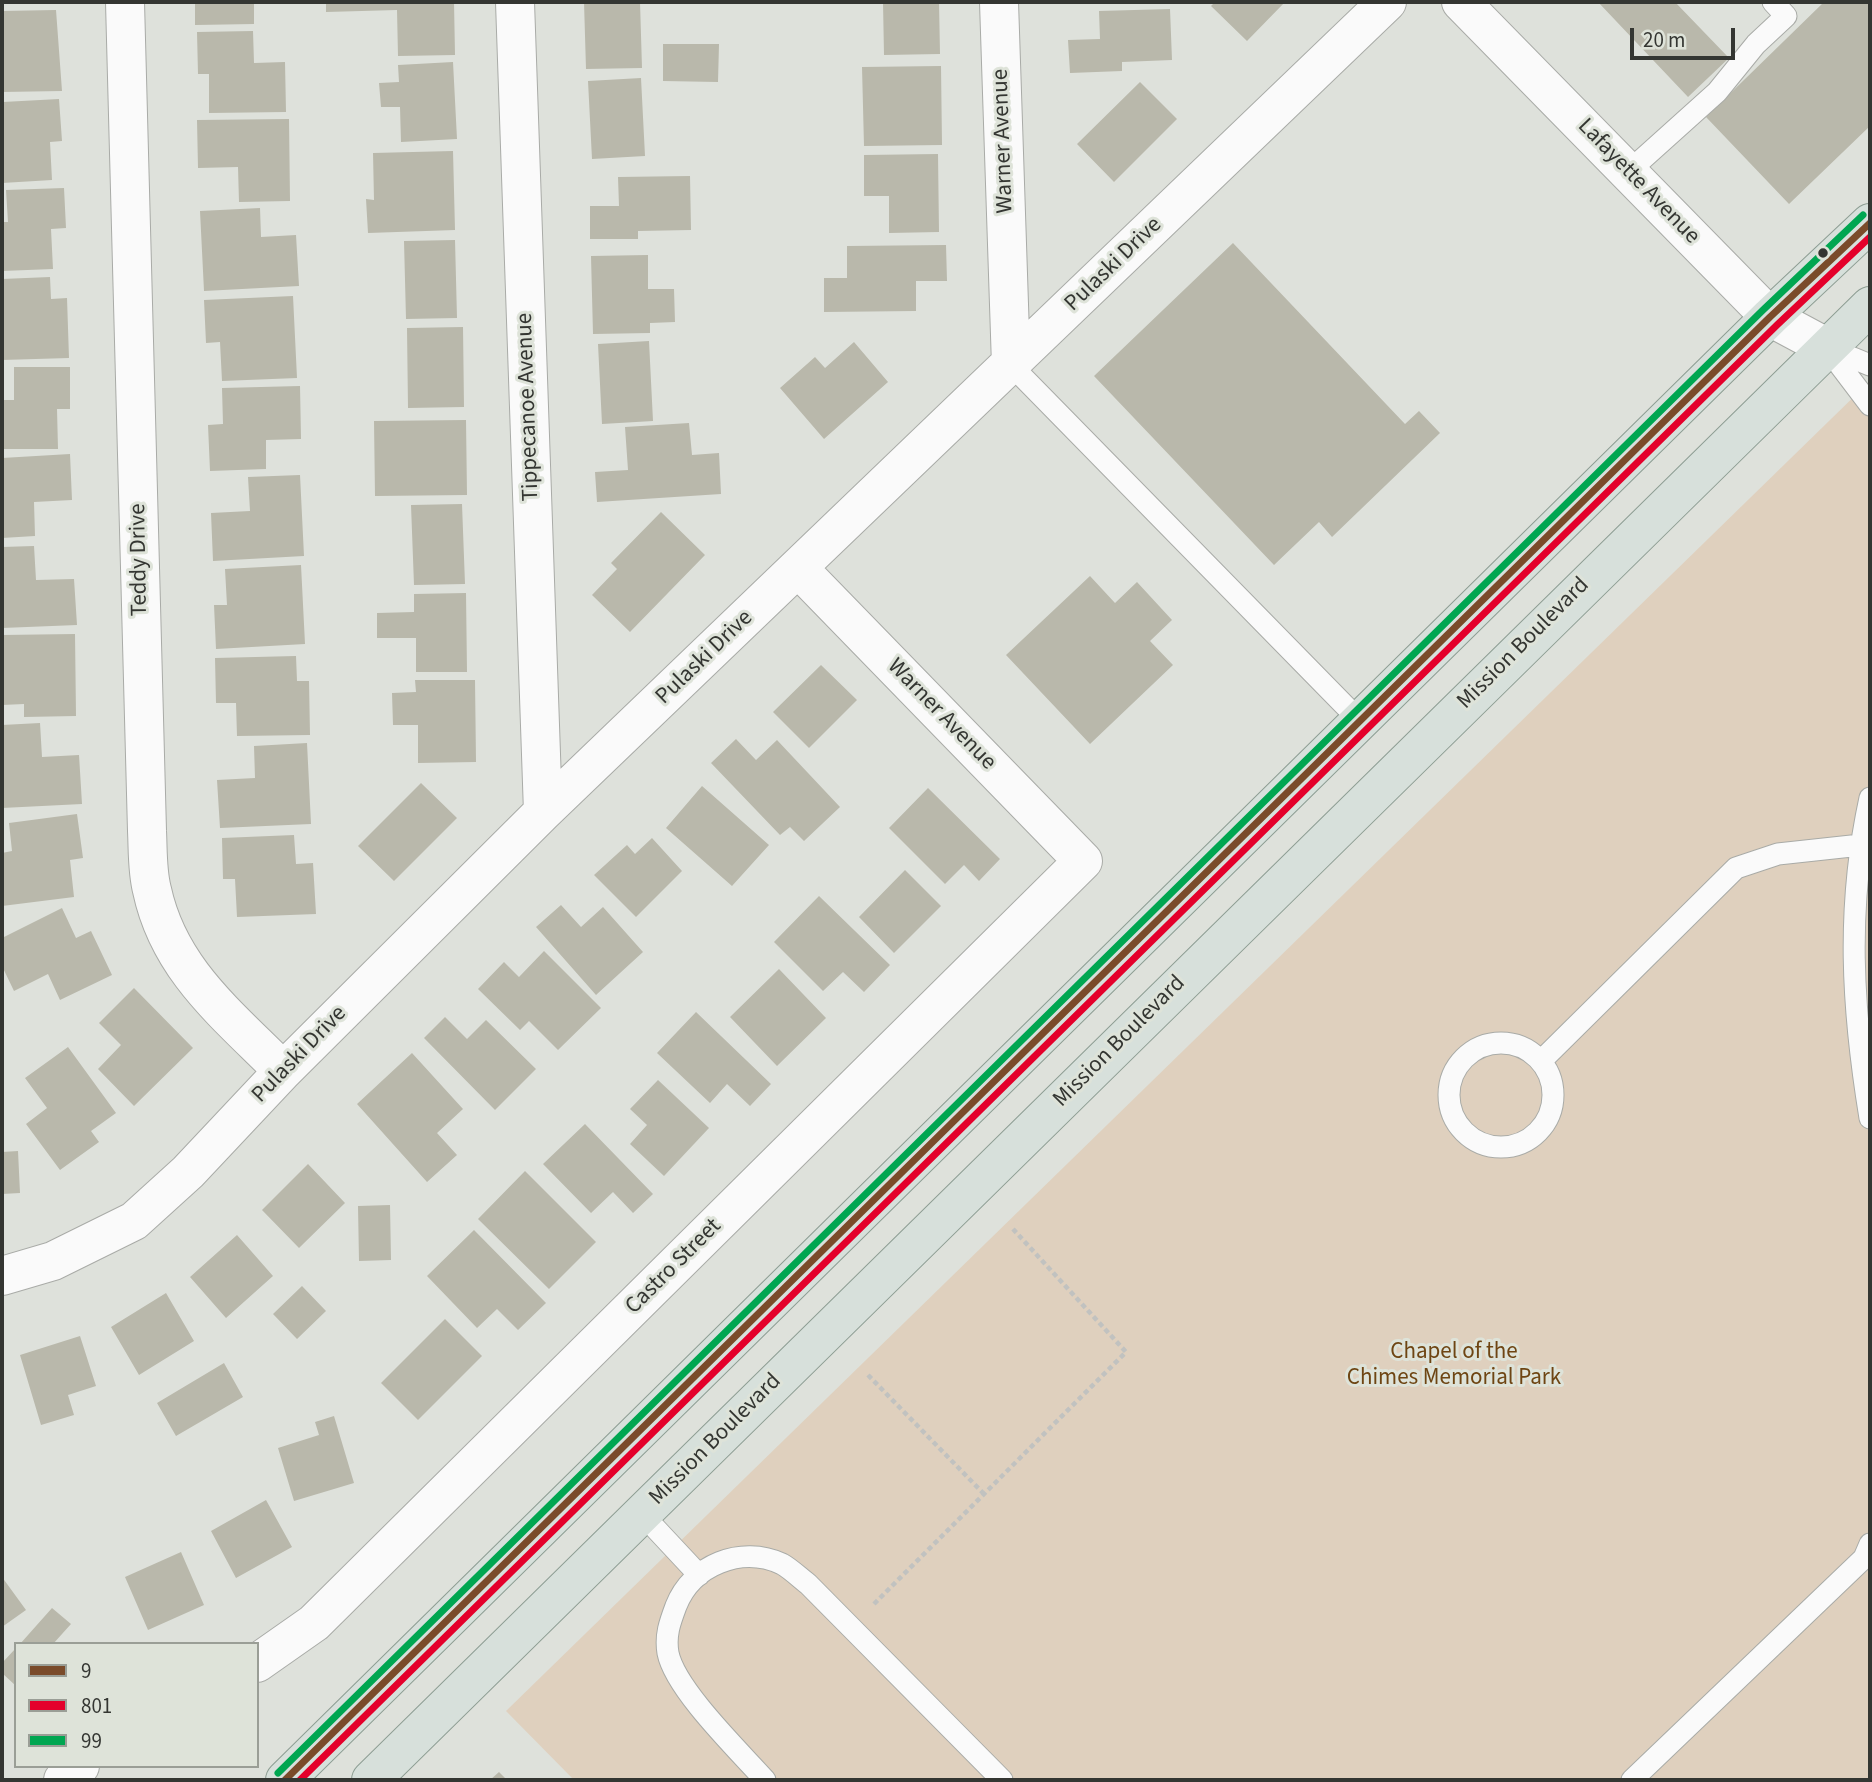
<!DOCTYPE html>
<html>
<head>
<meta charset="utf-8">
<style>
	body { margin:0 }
	#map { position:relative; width:1872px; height:1782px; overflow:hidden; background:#dee1db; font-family:"Source Sans 3",sans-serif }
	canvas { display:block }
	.frame { position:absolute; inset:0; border:4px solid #343632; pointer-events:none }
	.legend { position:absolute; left:14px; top:1642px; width:245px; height:126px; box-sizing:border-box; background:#dee3d9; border:2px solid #9a9e96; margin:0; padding:9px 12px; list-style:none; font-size:21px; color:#343632 }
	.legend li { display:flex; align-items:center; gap:14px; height:35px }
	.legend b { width:35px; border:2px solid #9a9e96 }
	.scale { position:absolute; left:1630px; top:28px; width:105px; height:32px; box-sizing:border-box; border:4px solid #343632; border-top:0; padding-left:9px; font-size:21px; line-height:24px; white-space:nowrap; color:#343632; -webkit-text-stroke:5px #dee3d9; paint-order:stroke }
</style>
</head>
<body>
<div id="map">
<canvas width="1872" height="1782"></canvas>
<div class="frame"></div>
<ul class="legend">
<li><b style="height:9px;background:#7a4b2a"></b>9</li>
<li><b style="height:9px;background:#e4002b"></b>801</li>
<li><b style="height:9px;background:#00a651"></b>99</li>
</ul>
<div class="scale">20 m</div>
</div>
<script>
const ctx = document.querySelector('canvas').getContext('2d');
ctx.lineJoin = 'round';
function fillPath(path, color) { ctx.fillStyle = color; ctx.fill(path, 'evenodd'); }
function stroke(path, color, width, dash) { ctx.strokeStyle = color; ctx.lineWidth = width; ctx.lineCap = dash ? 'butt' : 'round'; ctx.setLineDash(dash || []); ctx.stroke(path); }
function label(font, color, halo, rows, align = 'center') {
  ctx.font = font + ' "Source Sans 3",sans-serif'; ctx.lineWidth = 6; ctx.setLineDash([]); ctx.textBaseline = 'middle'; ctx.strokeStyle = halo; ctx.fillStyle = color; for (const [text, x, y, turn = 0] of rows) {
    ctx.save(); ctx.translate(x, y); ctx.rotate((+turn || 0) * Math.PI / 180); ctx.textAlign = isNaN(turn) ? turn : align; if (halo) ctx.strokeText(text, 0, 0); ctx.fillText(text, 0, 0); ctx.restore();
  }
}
fillPath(new Path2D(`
	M1870 381V1780H574L506 1711Z`), '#dfd0be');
fillPath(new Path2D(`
	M195 2H254V24L195 25Z
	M326 2H454L455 55 398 56 397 10 326 12Z
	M584 2H640L642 68 586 69Z
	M883 2H939L940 54 884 55Z
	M1215 2H1285L1247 41 1211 6Z
	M1598 2H1675L1729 58 1688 97Z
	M1824 2H1870V126L1789 204 1706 117Z
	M1170 9 1172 60 1122 62V71L1070 73 1068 40 1100 39 1099 11Z
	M56 10 62 91 2 92V11Z
	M253 31 254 63 285 62 286 112 209 113V74H198L197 32Z
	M663 44H719L718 82 663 81Z
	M453 62 457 139 401 142 400 107H381L379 83 399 82 398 65Z
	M941 66 942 145 864 146 862 67Z
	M641 78 645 156 592 159 588 81Z
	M1140 82 1177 119 1114 182 1077 144Z
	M59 99 62 141 50 142 52 180 2 183 3 102Z
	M289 119 290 201 239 202 238 167 198 168 197 120Z
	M453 151 455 230 368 233 366 199 374 200 373 153Z
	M938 154 939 232 889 233V196H864V155Z
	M690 176 691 230 638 231V239H590V206H619L618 177Z
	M64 188 66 228 51 229 53 269 2 271V222H8L6 190Z
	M260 208 261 237 296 235 299 286 204 291 200 211Z
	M455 240 457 318 406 319 404 241Z
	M1233 243 1405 424 1419 411 1440 433 1332 537 1319 522 1274 565 1094 376Z
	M946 245 947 281H916V311L824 312V278H847V246Z
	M648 255V289H674L675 322 650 323V333L593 334 591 256Z
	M50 277 51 299 67 298 69 358 2 360V279Z
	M293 296 297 378 222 381 220 342 206 343 204 300Z
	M463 327 464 407 408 408 407 328Z
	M649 341 653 421 602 424 598 344Z
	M854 342 888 382 824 439 780 388 815 357 825 368Z
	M14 367H70V409H57L58 449H2V400H14Z
	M300 386 301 439 266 440V469L210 471 208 425 223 424 222 388Z
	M466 420 467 495 375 496 374 421Z
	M689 423 692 455 719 453 721 494 597 502 595 472 628 470 625 427Z
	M70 454 72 500 34 502 35 536 2 538V458Z
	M300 475 304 556 213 561 211 513 250 511 248 477Z
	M462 504 465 584 414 585 411 505Z
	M661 512 705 555 630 632 592 595 617 569 611 563Z
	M34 546 36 580 74 579 77 625 2 628V547Z
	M301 565 305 644 216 649 214 605H227L225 569Z
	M1090 576 1115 603 1137 582 1172 620 1150 641 1173 665 1090 744 1006 655Z
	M466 593 467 672H416V638H377V613L414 612V594Z
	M75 634 76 716 24 717V704L2 705V635Z
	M296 656 297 681H309L310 735 237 736 236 703H216L215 658Z
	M821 665 857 700 809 748 773 712Z
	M415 680H475L476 762 418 763V725H393L392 693 416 692Z
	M40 723 42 757 79 755 82 804 2 808V725Z
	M736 739 756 760 777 740 840 807 804 841 790 827 780 835 711 763Z
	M307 743 311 824 220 828 217 780 255 778 254 746Z
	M421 783 457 818 394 881 358 846Z
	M702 786 769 845 732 886 666 828Z
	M928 788 1000 859 979 881 964 865 945 884 889 828Z
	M77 814 83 858 70 860 74 897 2 906V853L12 851 9 823Z
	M294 835 296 864 313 863 316 914 237 917 235 879H223L222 838Z
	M652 838 682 871 636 917 594 875 627 845 635 854Z
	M905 870 941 906 894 953 859 917Z
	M819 896 890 965 864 992 843 972 823 991 774 942Z
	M561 905 581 927 603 907 643 952 596 995 536 927Z
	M62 908 76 938 91 931 112 975 60 1000 48 974 14 991 2 966V938Z
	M544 951 601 1008 558 1050 529 1021 520 1030 478 989 504 962 519 977Z
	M779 969 826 1018 777 1066 730 1017Z
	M134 988 193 1048 134 1106 98 1069 121 1045 99 1023Z
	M696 1012 771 1084 750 1106 727 1084 710 1103 657 1053Z
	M445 1017 467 1039 486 1020 536 1069 495 1110 424 1038Z
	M68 1047 116 1113 91 1131 99 1142 60 1170 26 1124 47 1108 25 1078Z
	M412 1053 463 1109 437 1133 457 1155 427 1182 357 1104Z
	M658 1080 709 1128 664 1176 630 1144 647 1125 630 1109Z
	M585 1124 653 1194 633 1213 613 1192 591 1213 543 1164Z
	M18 1151 20 1193 2 1194V1152Z
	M308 1164 345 1203 299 1248 262 1210Z
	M525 1171 596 1242 549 1289 478 1219Z
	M390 1205 391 1260 359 1261 358 1206Z
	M474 1230 546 1303 518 1330 497 1309 477 1328 427 1276Z
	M237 1235 273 1276 226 1318 190 1277Z
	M302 1286 326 1311 297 1339 273 1314Z
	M166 1293 194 1341 139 1375 111 1327Z
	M445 1319 482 1356 418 1420 381 1383Z
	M80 1336 96 1386 68 1395 74 1415 41 1425 20 1355Z
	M224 1363 243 1397 176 1436 157 1403Z
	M334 1416 354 1483 294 1501 278 1448 319 1435 315 1422Z
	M266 1500 292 1547 236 1578 211 1531Z
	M181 1552 204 1605 148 1630 125 1577Z
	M2 1577 26 1610 2 1627Z
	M52 1608 71 1624 53 1644H20Z
	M16 1648V1686L2 1673V1663Z
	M499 1772 507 1780H490Z`), '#b9b8ab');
const service = new Path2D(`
	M1628 172 1717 92 1756 44 1786 16 1773 2
	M1826 347 1870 405
	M1826 347 1870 365
	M1011 365 1360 721
	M1870 798C1846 908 1852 1008 1870 1118
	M1449 1095a52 52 0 1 1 104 0a52 52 0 1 1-104 0Z
	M1541 1061 1736 868 1778 854 1870 844
	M642 1514 699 1575
	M765 1780C739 1751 675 1689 668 1653 665 1635 670 1622 676 1606 692 1565 741 1545 782 1564 791 1569 800 1578 808 1584L1002 1780
	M1632 1780 1864 1558 1870 1544`);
const minor = new Path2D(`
	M125 2 147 831C148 850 147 871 152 890 169 970 228 1015 283 1071
	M515 2 543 812
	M999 2 1011 365
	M1461 2 1770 317 1826 347
	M2 1276 53 1261 134 1221 188 1172 283 1071 543 812 1387 2
	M257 1663 314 1623 1083 861 799 569
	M63 1780 80 1766`);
const primary = new Path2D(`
	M285 1780 1770 317 1870 223
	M371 1780 1870 306`);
stroke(service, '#a9aba7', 23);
stroke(minor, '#a9aba7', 40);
stroke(primary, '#8d9d93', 40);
stroke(new Path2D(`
	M868 1375 984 1494
	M874 1604 1126 1352 1013 1229`), '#c1c2c0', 4.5, [5, 3.5]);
stroke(service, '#fafafa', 21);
stroke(minor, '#fafafa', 38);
stroke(primary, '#d7e0db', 38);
stroke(new Path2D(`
	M285 1780 1770 317 1870 223`), '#7a4b2a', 7);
stroke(new Path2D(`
	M300 1780 1777 325 1870 237`), '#e4002b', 7);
stroke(new Path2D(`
	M278 1773 1763 310 1863 215`), '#00a651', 7);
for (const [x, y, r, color] of [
	[1823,253,6,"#343632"]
]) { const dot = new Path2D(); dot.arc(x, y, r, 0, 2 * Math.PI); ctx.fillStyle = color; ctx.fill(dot); stroke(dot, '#dee3d9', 2.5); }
label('23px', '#343632', '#dee3d9', [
	["Warner Avenue",1004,141,-92],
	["Lafayette Avenue",1638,182,46],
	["Pulaski Drive",1114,265,-44],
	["Tippecanoe Avenue",529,407,-92],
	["Teddy Drive",140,560,-91],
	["Mission Boulevard",1524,644,-45],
	["Pulaski Drive",705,658,-44],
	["Warner Avenue",941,715,46],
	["Mission Boulevard",1120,1042,-45],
	["Pulaski Drive",300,1055,-46],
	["Castro Street",674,1267,-45],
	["Mission Boulevard",716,1440,-45]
]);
label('23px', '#6e4513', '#dee3d9', [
	["Chapel of the",1454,1353],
	["Chimes Memorial Park",1454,1379]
]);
</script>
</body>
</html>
